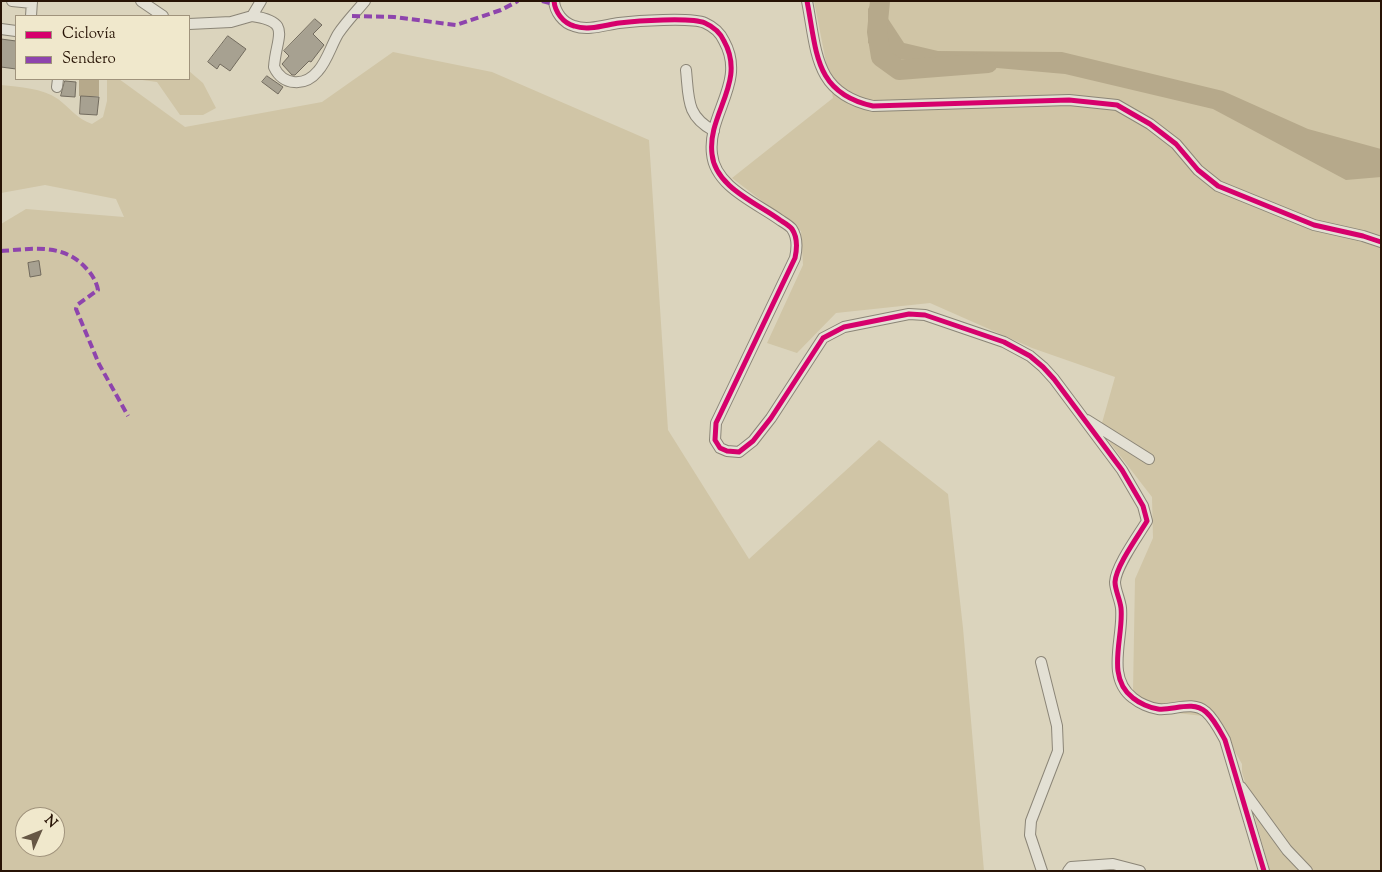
<!DOCTYPE html>
<html>
<head>
<meta charset="utf-8">
<style>
	body { margin:0 }
	#map { position:relative; width:1382px; height:872px; overflow:hidden; background:#dbd4bd; font-family:"Sorts Mill Goudy",serif }
	canvas { display:block }
	.frame { position:absolute; inset:0; border:2px solid #271305; pointer-events:none }
	.legend { position:absolute; left:15px; top:15px; width:175px; height:65px; box-sizing:border-box; background:#f0e8cc; border:1px solid #a0937c; margin:0; padding:6px 9px; list-style:none; font-size:15px; color:#271305 }
	.legend li { display:flex; align-items:center; gap:10px; height:25px }
	.legend b { width:25px; border:1px solid #a0937c }
	.north { position:absolute; left:15px; top:807px; width:50px; height:50px; box-sizing:border-box; background:#f0e8cc; border:1px solid #a0937c; border-radius:50%; rotate:46deg; font-size:14px; font-weight:700; line-height:20px; text-align:center; color:#271305 }
	.north::after { content:''; display:block; margin:auto; width:18px; height:22px; background:#665745; clip-path:polygon(50% 0,100% 100%,50% 72%,0 100%) }
</style>
</head>
<body>
<div id="map">
<canvas width="1382" height="872"></canvas>
<div class="frame"></div>
<ul class="legend">
<li><b style="height:6px;background:#d6006c"></b>Ciclovía</li>
<li><b style="height:6px;background:#8e44ad"></b>Sendero</li>
</ul>
<div class="north">N</div>
</div>
<script>
const ctx = document.querySelector('canvas').getContext('2d');
ctx.lineJoin = 'round';
function fillPath(path, color) { ctx.fillStyle = color; ctx.fill(path, 'evenodd'); }
function stroke(path, color, width, dash) { ctx.strokeStyle = color; ctx.lineWidth = width; ctx.lineCap = dash ? 'butt' : 'round'; ctx.setLineDash(dash || []); ctx.stroke(path); }
fillPath(new Path2D(`
	M814 1H1381V871H1270L1242 772V764L1226 736 1203 716 1150 710 1133 692 1135 579 1153 538 1152 497 1100 430 1115 377 1032 348 930 303 836 313 797 353 767 343 803 265 801 231 732 178 833 98Z
	M393 52 492 72 649 140 668 430 749 559 879 440 948 494 963 628 984 871H1V224L26 209 124 217 116 199 45 185 1 193V85C20 87 42 88 58 99 70 108 77 119 92 124L103 117 107 101V79H119L185 127 322 102ZM25 817H55V847H25Z
	M189 71 203 83 216 108 203 115H180L157 82 135 79H189Z`), '#d0c5a6');
fillPath(new Path2D(`
	M873 1H888L883 11 904 43 938 51 1062 52 1223 91 1308 129 1381 149V177L1346 180 1213 109 1065 74 895 59 868 43V9Z
	M79 79H99V96H79Z`), '#b6a98b');
stroke(new Path2D(`
	M880 1 877 32 881 57 899 70 988 63`), '#b6a98b', 20);
const building = new Path2D(`
	M315 19 322 25 313 34 324 45 311 62 309 61 295 75H292L282 64 289 56 284 51Z
	M228 36 246 49 230 71 220 64 217 69 208 62Z
	M1 39 16 41V69L1 67Z
	M267 76 283 87 278 94 262 82Z
	M65 81 76 82 75 97 61 96Z
	M81 96 99 97 97 115 80 114Z
	M39 261 41 275 30 277 28 263Z`);
fillPath(building, '#a7a191');
stroke(building, '#726b5e', 1);
const minor = new Path2D(`
	M12 1 32 3
	M141 1 163 16
	M554 1C555 12 563 23 574 26 588 31 605 25 619 23 636 21 691 17 705 23 714 27 720 32 724 41 747 82 707 114 712 154 715 187 757 203 780 220 783 222 790 226 792 229 798 238 797 249 795 258L716 423 715 440 720 448 727 451 739 452 753 441 771 418 823 338 844 327 909 314 925 315 1004 342 1030 356 1043 367 1054 379 1122 470 1143 506 1147 521C1138 536 1116 566 1115 582 1115 590 1120 599 1121 608 1124 637 1105 677 1133 698 1139 703 1150 708 1158 709 1173 711 1192 700 1206 712 1214 719 1220 731 1225 740L1264 871
	M807 1C817 52 814 93 873 106L1069 100 1117 105 1150 124 1176 144 1198 170 1218 186 1314 225 1363 236 1381 242
	M31 16 32 1
	M252 16C293 22 276 36 274 67 283 86 305 87 318 71 327 61 331 46 338 34 346 22 356 12 365 1
	M189 24 231 22 252 16 261 1
	M1 29 16 31
	M686 70C689 99 686 116 714 131
	M57 87 58 79
	M1087 420 1149 459
	M1041 662 1057 726 1058 751 1031 821 1030 835 1042 871
	M1241 787 1287 850 1307 871
	M1068 871 1071 867 1113 864 1140 871`);
stroke(minor, '#8b8577', 12);
stroke(minor, '#e3e0d4', 10);
stroke(new Path2D(`
	M542 1 554 4
	M352 16 394 17 456 25 501 10 518 1
	M1 251C31 249 61 243 84 266 91 273 96 280 98 290L77 305 76 309 99 364 128 416`), '#8e44ad', 4, [8, 4]);
stroke(new Path2D(`
	M554 1C555 12 563 23 574 26 588 31 605 25 619 23 636 21 691 17 705 23 714 27 720 32 724 41 747 82 707 114 712 154 715 187 757 203 780 220 783 222 790 226 792 229 798 238 797 249 795 258L716 423 715 440 720 448 727 451 739 452 753 441 771 418 823 338 844 327 909 314 925 315 1004 342 1030 356 1043 367 1054 379 1122 470 1143 506 1147 521C1138 536 1116 566 1115 582 1115 590 1120 599 1121 608 1124 637 1105 677 1133 698 1139 703 1150 708 1158 709 1173 711 1192 700 1206 712 1214 719 1220 731 1225 740L1264 871
	M807 1C817 52 814 93 873 106L1069 100 1117 105 1150 124 1176 144 1198 170 1218 186 1314 225 1363 236 1381 242`), '#d6006c', 5);
</script>
</body>
</html>
